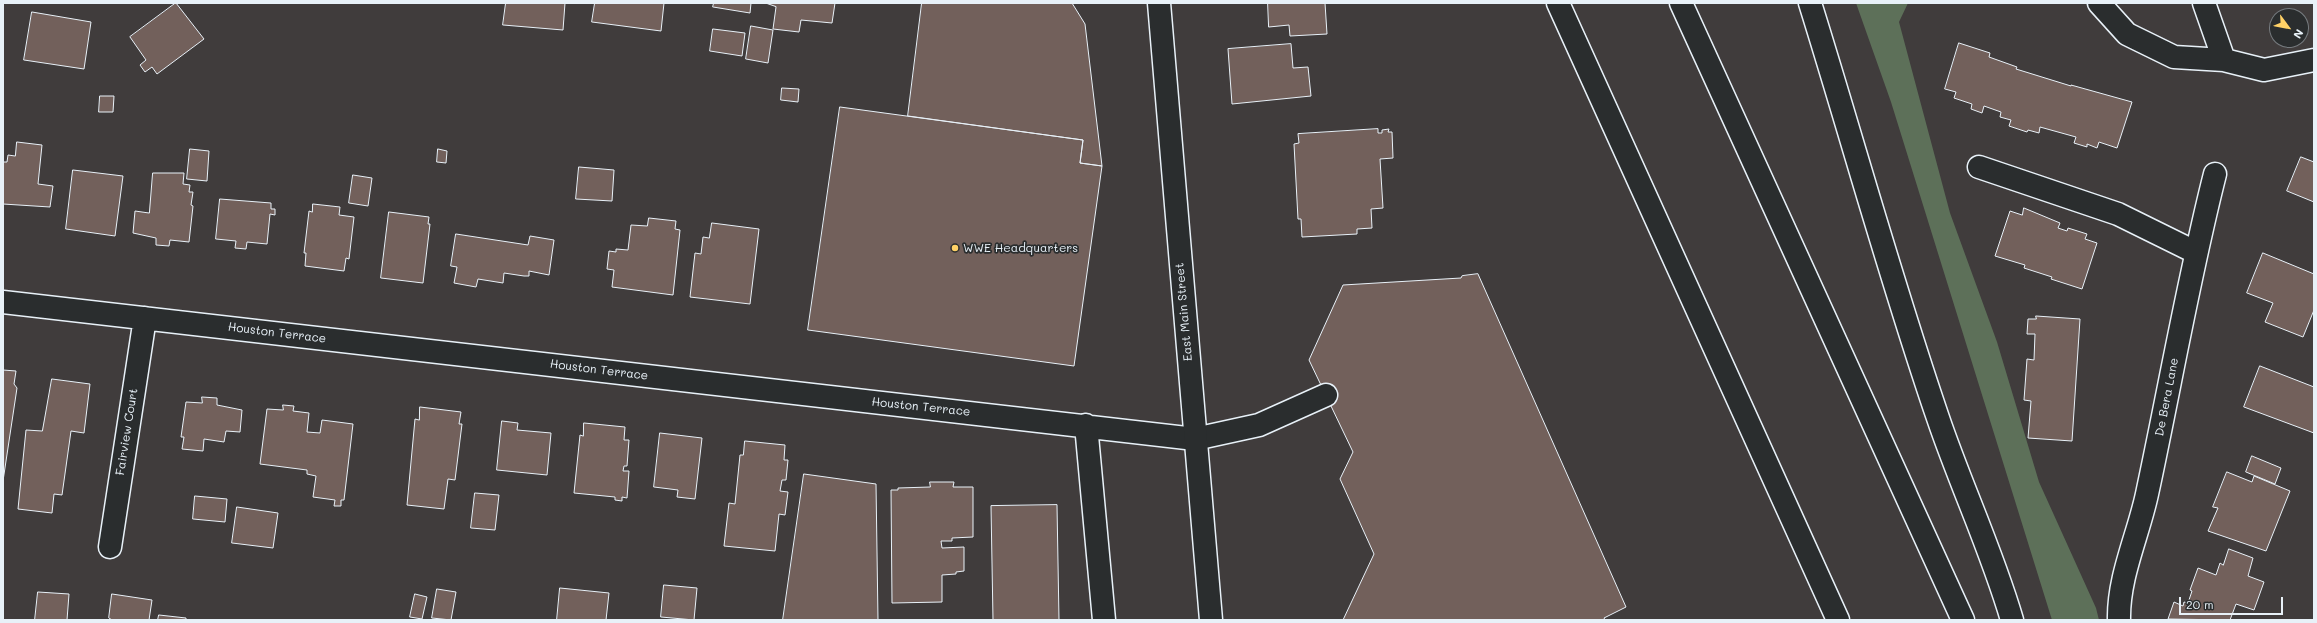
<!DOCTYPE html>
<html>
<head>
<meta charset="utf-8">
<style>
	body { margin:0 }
	#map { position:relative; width:2317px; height:623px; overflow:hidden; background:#403c3c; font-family:Mali,sans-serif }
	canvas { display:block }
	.frame { position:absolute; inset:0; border:4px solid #e8f1f8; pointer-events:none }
	.north { position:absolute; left:2269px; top:8px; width:40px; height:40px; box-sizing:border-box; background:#2a2d2e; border:1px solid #767b7f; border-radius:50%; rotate:122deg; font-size:11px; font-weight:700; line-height:16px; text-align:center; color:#e8f1f8 }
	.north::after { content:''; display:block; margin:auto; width:14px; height:18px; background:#ffd166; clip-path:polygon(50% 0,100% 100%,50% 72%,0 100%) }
	.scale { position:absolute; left:2179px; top:597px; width:104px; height:18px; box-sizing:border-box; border:2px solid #e8f1f8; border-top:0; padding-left:5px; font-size:12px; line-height:14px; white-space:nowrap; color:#e8f1f8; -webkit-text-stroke:3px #2a2d2e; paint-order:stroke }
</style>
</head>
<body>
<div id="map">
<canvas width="2317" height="623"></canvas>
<div class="frame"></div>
<div class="north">N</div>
<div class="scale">20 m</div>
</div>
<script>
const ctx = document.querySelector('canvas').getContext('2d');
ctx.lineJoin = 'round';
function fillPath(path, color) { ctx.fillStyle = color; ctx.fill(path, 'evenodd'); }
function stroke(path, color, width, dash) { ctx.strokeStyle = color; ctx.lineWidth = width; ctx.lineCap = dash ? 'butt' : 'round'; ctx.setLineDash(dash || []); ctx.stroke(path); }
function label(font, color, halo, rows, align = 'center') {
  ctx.font = font + ' Mali,sans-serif'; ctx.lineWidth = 3.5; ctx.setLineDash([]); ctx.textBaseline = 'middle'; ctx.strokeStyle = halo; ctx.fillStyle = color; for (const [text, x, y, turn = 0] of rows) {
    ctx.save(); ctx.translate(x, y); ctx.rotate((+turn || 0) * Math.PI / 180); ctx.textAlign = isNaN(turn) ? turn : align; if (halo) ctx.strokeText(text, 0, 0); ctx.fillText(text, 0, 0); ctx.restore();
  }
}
fillPath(new Path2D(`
	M1856 3H1908L1899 22 1950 213 1997 342 2039 482 2096 608 2099 620H2052L1891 102Z`), '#5d7059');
const building = new Path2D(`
	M176 3 204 39 157 74 152 67 145 72 140 65 146 60 130 37Z
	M506 3H565L563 30 503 25Z
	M595 3H664L661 31 592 22Z
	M714 3H751L750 13 713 7Z
	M766 3H835L832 23 801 20 799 32 773 29 776 7Z
	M922 3H1072L1085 24 1102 166 1080 163 1083 140 908 116Z
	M1268 3H1325L1327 34 1290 36 1289 25 1269 27Z
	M32 12 91 22 84 69 24 60Z
	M751 26 773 30 768 63 746 59Z
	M713 29 745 33 742 56 710 51Z
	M1959 43 1990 53 1989 57 2017 67 2016 69 2071 86V85L2132 102 2117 148 2099 142 2097 148 2087 144V147L2074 143 2076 137 2040 127 2039 133 2028 130 2027 132 2009 126 2011 120 2000 117 2001 112 1984 106 1982 113 1971 109 1972 104 1954 98 1956 92 1945 89Z
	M1291 44 1293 68 1308 67 1311 96 1232 104 1228 49Z
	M782 88 799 89 798 102 781 100Z
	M100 96H114L113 112H99Z
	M840 107 1083 140 1080 163 1102 166 1074 366 808 330Z
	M1378 129V133H1382V130L1389 129 1388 132H1392L1393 158 1380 159 1383 208 1371 209 1372 228 1357 229V234L1302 237 1301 219H1298L1294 144 1299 143 1298 134Z
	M17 142 42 145 38 184 53 186 50 207 3 204V162H7L8 155 15 156Z
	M190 149 209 151 207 181 187 179Z
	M438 149 447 151 446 163 437 162Z
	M2301 157 2314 162V202L2287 191Z
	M579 167 614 170 612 201 576 199Z
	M73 170 123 176 115 236 66 229Z
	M153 173H184L183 184 190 185 189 192H193L191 205 193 206 189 242 170 240 169 246 156 245V238L133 233 135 211 149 213Z
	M353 175 372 178 368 206 349 203Z
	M220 199 271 203V209H275V215L270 214 267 244 247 242 246 249 235 248 236 241 216 239Z
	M313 204 340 207 339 215 354 217 349 259 346 258 344 271 305 266 306 253H304L309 211 312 212Z
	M2024 208 2060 223 2058 228 2067 231 2068 228 2087 234 2085 239 2097 243 2082 289 2051 279 2052 277 2024 268 2025 265 1995 256 2010 211 2022 215Z
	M389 212 429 217 428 224H430L423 283 381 278Z
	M649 218 676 221 675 229 680 230 673 295 612 287 614 270 607 269 609 251 616 252V249L628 250 631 225 647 226Z
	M712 223 759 229 750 304 690 297 695 253 701 254 703 237 709 238Z
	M456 234 528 245 530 236 554 240 549 275 529 271V276H524L504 273 503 283 478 279 476 287 454 283 457 267 451 266Z
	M2263 253 2314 274V310L2303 337 2265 322 2273 303 2247 293Z
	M1478 274 1626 607 1604 618 1605 620H1343L1374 554 1340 479 1353 452 1309 360 1343 285 1461 278 1462 276Z
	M2036 316 2080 319 2072 441 2028 438 2031 401 2024 400 2027 359 2034 360 2035 334H2027L2028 319H2036Z
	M2260 366 2314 387V433L2244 407Z
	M3 370 16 371 14 384 17 388 3 481Z
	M52 379 90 384 84 433 71 431 62 495 54 494 52 513 18 509 26 430 42 431Z
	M202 397 217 398V405L242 410 240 432 226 431 224 442 204 439 203 451 182 449 184 437H181L186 402 202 403Z
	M283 405 294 406 293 411 309 413 307 432 320 433 322 420 353 424 344 500H341V506H334L335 500 313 497 316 476 307 474V470L260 464 267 409 283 410Z
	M420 407 461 412 459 424H462L455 480 448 479 444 509 407 505 415 419 419 420Z
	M502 421 518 423 517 430 551 433 547 475 497 470Z
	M584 423 625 427 624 440H629L627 466H624L623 471H629L627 498 622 497V501L615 500V497L574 493 580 435 583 436Z
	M660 433 702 438 695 499 677 497 678 490 654 487Z
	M745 441 785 445 784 460H788L786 480H782L780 491 788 492 785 515 779 514 775 551 724 546 729 503 735 504 740 455H743Z
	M2252 456 2281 468 2275 484 2246 472Z
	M2227 472 2252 482 2254 476 2290 491 2266 551 2208 531 2218 508 2213 507Z
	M804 474 876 484 878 620H783Z
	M930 482H954L953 487H973V537L952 538V541H941L942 548 964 547V571L956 572V574L942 575V602L892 603 891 490H898V488L930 487Z
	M475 493 499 495 495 530 471 528Z
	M195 496 227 499 225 522 193 519Z
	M1057 505 1059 620H993L991 506Z
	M237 507 278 513 273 548 232 543Z
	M2229 549 2253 558 2248 576 2264 582 2254 610 2236 604 2230 620 2168 619 2174 602 2183 606 2184 602 2188 603 2192 591 2190 590 2198 568 2216 575 2220 563 2223 565Z
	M664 585 697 588 694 620 661 617Z
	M560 588 609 593 606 620H557Z
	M437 589 456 592 451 620 432 618Z
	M38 592 69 594 67 620H35Z
	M112 594 152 600 149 620H112L109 618Z
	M415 594 427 597 422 619 410 617Z
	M159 615 186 618V620H158Z`);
fillPath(building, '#72605b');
stroke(building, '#e8f1f8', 1);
const minor = new Path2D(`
	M2099 3 2127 34 2174 57 2224 60
	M2204 3 2224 60 2264 70 2314 60
	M1979 167 2118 214 2195 252
	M3 302 1195 439 1259 425 1326 395
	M1086 425 1104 620
	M110 547 145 318
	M2119 620C2118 577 2138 536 2147 494 2170 387 2188 280 2215 174`);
const major = new Path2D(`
	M1159 3 1211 620`);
const highway = new Path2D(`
	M1558 3 1838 620
	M1681 3 1963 620
	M1810 3C1853 141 1891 281 1938 418 1961 486 1992 551 2012 620`);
stroke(minor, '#e8f1f8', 25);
stroke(major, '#e8f1f8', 25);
stroke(highway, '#e8f1f8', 25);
stroke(minor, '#2a2d2e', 22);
stroke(major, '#2a2d2e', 22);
stroke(highway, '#2a2d2e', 22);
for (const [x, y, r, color] of [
	[955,248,4,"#ffd166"]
]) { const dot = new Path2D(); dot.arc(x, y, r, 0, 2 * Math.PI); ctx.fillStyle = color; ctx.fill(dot); stroke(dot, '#2a2d2e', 1.5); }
label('12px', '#e8f1f8', '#2a2d2e', [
	["WWE Headquarters",963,248]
], 'left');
label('12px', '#e8f1f8', '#2a2d2e', [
	["East Main Street",1184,312,-95],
	["Houston Terrace",277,333,7],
	["Houston Terrace",599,370,7],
	["De Bera Lane",2167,397,-79],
	["Houston Terrace",921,407,6],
	["Fairview Court",127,432,-81]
]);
</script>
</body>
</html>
